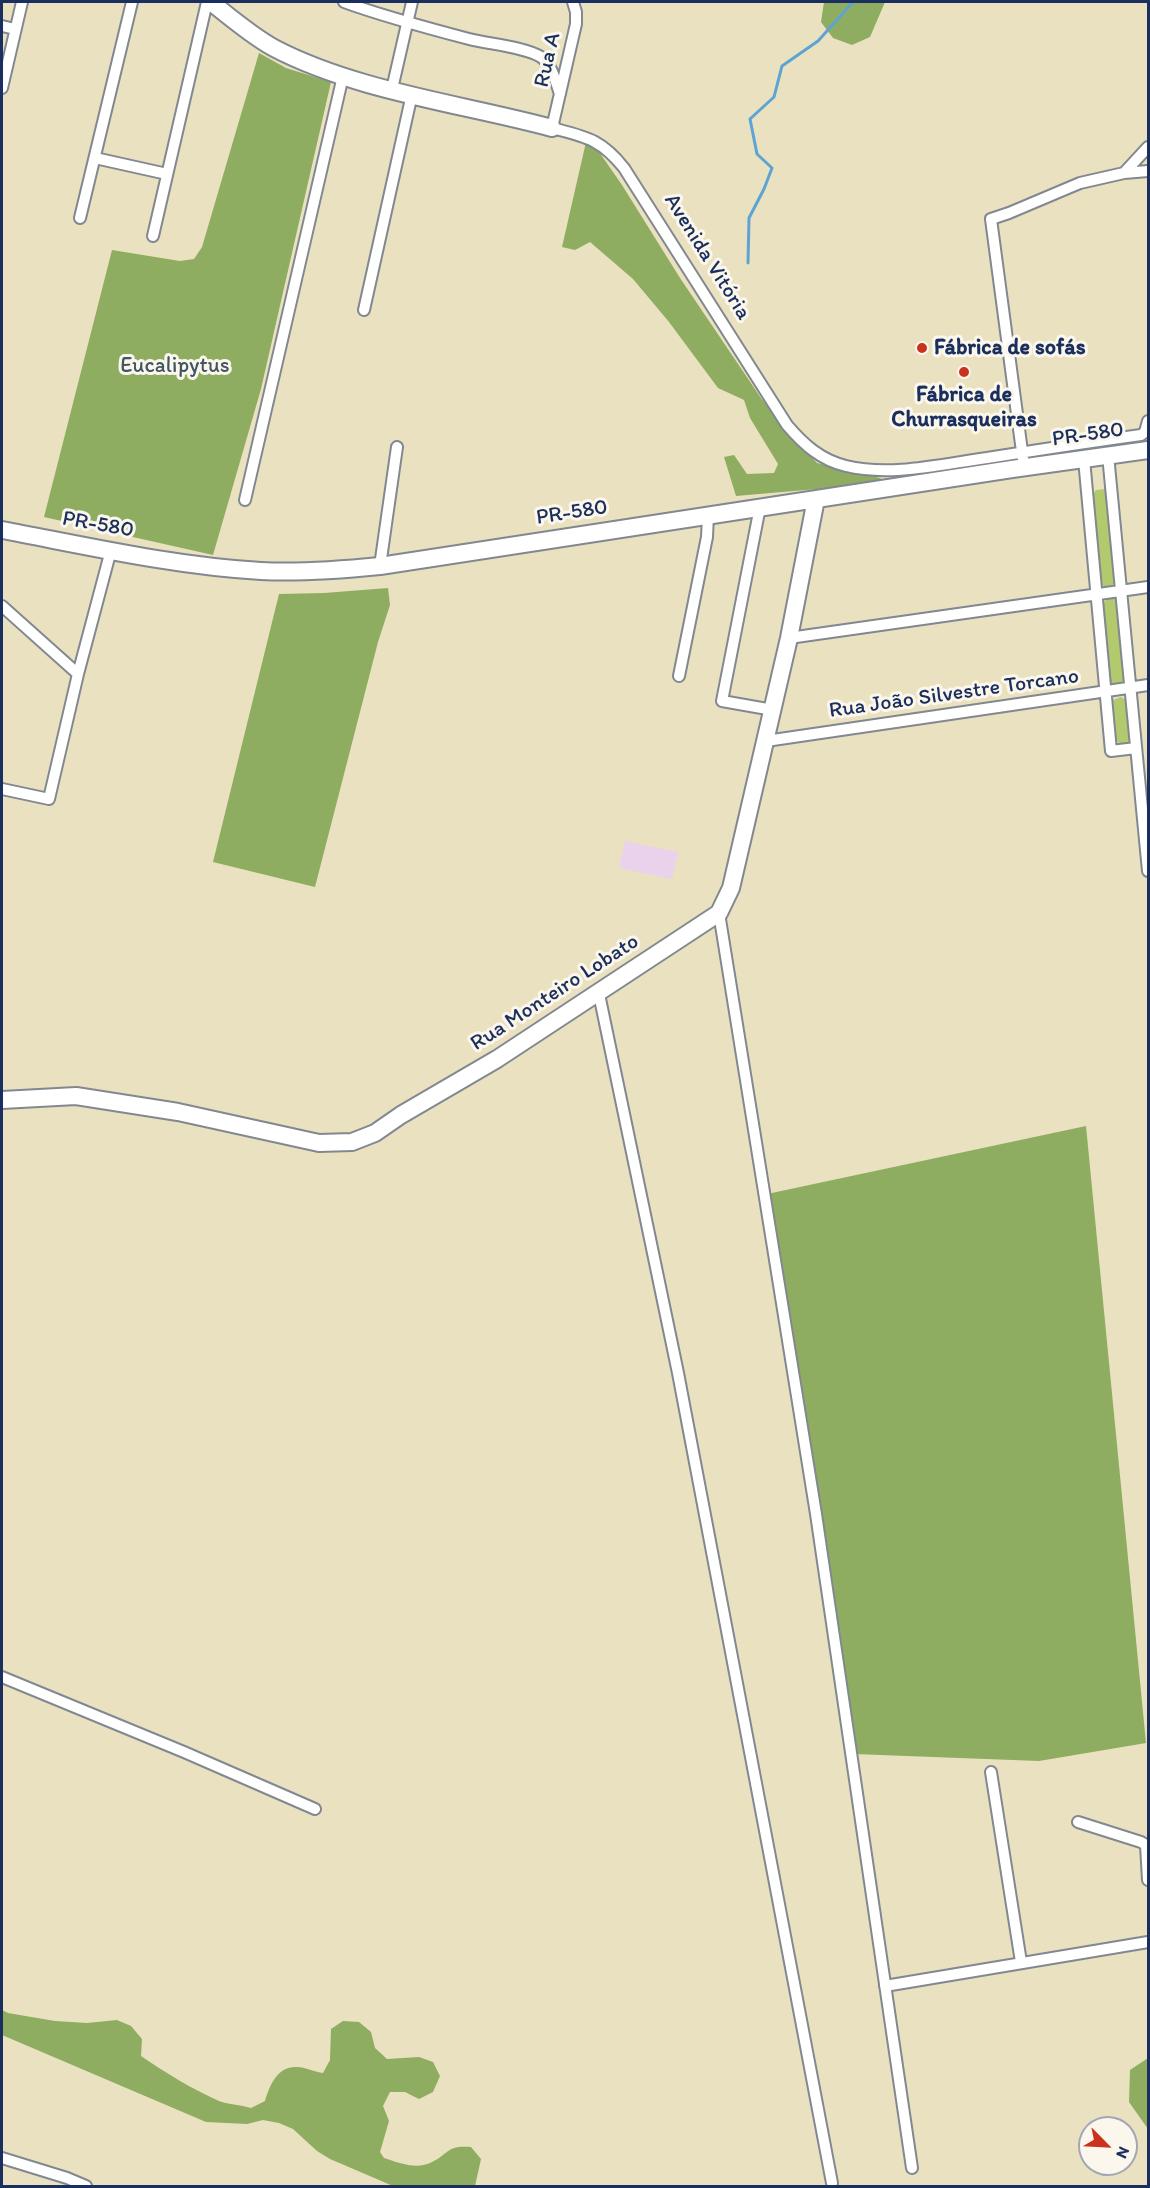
<!DOCTYPE html>
<html>
<head>
<meta charset="utf-8">
<style>
	body { margin:0 }
	#map { position:relative; width:1150px; height:2188px; overflow:hidden; background:#eae1c0; font-family:Itim,sans-serif }
	canvas { display:block }
	.frame { position:absolute; inset:0; border:3px solid #1b2f5e; pointer-events:none }
	.north { position:absolute; left:1078px; top:2116px; width:60px; height:60px; box-sizing:border-box; background:#fbf7ec; border:2px solid #a1a7b3; border-radius:50%; rotate:114deg; font-size:16px; font-weight:700; line-height:24px; text-align:center; color:#1b2f5e }
	.north::after { content:''; display:block; margin:auto; width:21px; height:27px; background:#c8321e; clip-path:polygon(50% 0,100% 100%,50% 72%,0 100%) }
</style>
</head>
<body>
<div id="map">
<canvas width="1150" height="2188"></canvas>
<div class="frame"></div>
<div class="north">N</div>
</div>
<script>
const ctx = document.querySelector('canvas').getContext('2d');
ctx.lineJoin = 'round';
function fillPath(path, color) { ctx.fillStyle = color; ctx.fill(path, 'evenodd'); }
function stroke(path, color, width, dash) { ctx.strokeStyle = color; ctx.lineWidth = width; ctx.lineCap = dash ? 'butt' : 'round'; ctx.setLineDash(dash || []); ctx.stroke(path); }
function label(font, color, halo, rows, align = 'center') {
  ctx.font = font + ' Itim,sans-serif'; ctx.lineWidth = 6; ctx.setLineDash([]); ctx.textBaseline = 'middle'; ctx.strokeStyle = halo; ctx.fillStyle = color; for (const [text, x, y, turn = 0] of rows) {
    ctx.save(); ctx.translate(x, y); ctx.rotate((+turn || 0) * Math.PI / 180); ctx.textAlign = isNaN(turn) ? turn : align; if (halo) ctx.strokeText(text, 0, 0); ctx.fillText(text, 0, 0); ctx.restore();
  }
}
fillPath(new Path2D(`
	M625 841 678 852 672 879 619 868Z`), '#ead1ec');
fillPath(new Path2D(`
	M1105 489 1107 491 1115 582 1113 585 1105 587 1101 584 1092 495 1096 490Z
	M1114 598 1117 600 1125 682 1114 685 1110 682 1103 603 1107 599Z
	M1121 697 1127 701 1131 740 1127 744H1121L1115 740 1112 703 1113 700Z`), '#b3c96d');
fillPath(new Path2D(`
	M824 2H885L870 37 852 45 833 38 821 22Z
	M259 53 286 68 331 82 261 389 213 555 44 517 112 250 180 261 194 259 202 247Z
	M586 142 597 149 622 185 680 278 761 398 793 438 817 463 880 478 887 483 736 496 724 457 734 455 747 474 774 473 778 464 750 418 744 400 718 388 669 322 633 279 590 242 575 250 562 247Z
	M388 588 390 605 378 642 315 887 213 862 279 594 324 593Z
	M1086 1126 1146 1743 1039 1761 854 1754 767 1194Z
	M2 2010 8 2013 55 2021 87 2023 117 2020 131 2026 142 2039 141 2056C164 2072 194 2090 219 2101 226 2104 241 2105 251 2108L265 2101C269 2087 277 2067 295 2067 303 2066 315 2072 323 2073L330 2060 331 2029 343 2021 359 2022 371 2032 375 2048 387 2059 419 2057 433 2062 440 2076 433 2092 419 2099 405 2092H390L383 2106 389 2121 380 2152 384 2158C399 2163 417 2170 432 2162 451 2152 447 2145 471 2147L481 2159 475 2186H393L330 2159 317 2151 293 2129 279 2123 263 2120 247 2124 206 2122 2 2035Z
	M1148 2058V2129L1129 2102 1130 2070Z`), '#8ead60');
stroke(new Path2D(`
	M748 263 749 218 764 189 772 168 757 154 750 119 774 97 782 66 818 41 853 2`), '#5da4d3', 3);
const street = new Path2D(`
	M344 2C385 17 427 28 469 39 489 44 525 47 541 57 552 64 556 83 560 94
	M573 2 576 12V24L552 128C586 137 601 139 624 168L787 425C804 445 821 460 846 466 891 477 942 464 987 458 1038 450 1090 442 1141 435L1145 432 1148 421
	M2 26 15 29
	M2 88 22 2
	M392 89 412 2
	M95 158 167 174
	M1124 173 1148 171
	M80 218 132 2
	M153 236 207 2
	M364 310 412 94
	M1108 455 1148 871
	M1023 459 991 219 1009 213 1080 183 1124 173 1148 147
	M1084 459 1111 751 1136 748
	M245 500 343 76
	M760 507 722 701 773 710
	M380 566 397 447
	M2 606 78 674
	M789 638 1148 587
	M679 676 707 537 708 515
	M766 741 1148 685
	M2 789 49 799 78 674 111 550
	M719 913 816 1514 912 2168
	M599 994 678 1373 832 2183
	M2 1677 184 1752 315 1809
	M991 1772 1021 1962
	M1078 1822 1141 1842 1146 1845 1148 1880
	M885 1986 1148 1942
	M2 2158 67 2178 86 2186`);
const secondary = new Path2D(`
	M211 2C231 18 252 36 274 48 356 91 463 104 552 128
	M2 530C87 546 174 566 261 571 300 573 340 570 380 566L1012 469 1148 450
	M2 1100 76 1096 178 1112 319 1143 352 1142 375 1133 401 1115 497 1059 719 913 731 888 789 638 816 499`);
stroke(street, '#82888f', 14);
stroke(secondary, '#82888f', 20);
stroke(street, '#fff', 10);
stroke(secondary, '#fff', 16);
for (const [x, y, r, color] of [
	[922,348,6,"#c8321e"],
	[964,372,6,"#c8321e"]
]) { const dot = new Path2D(); dot.arc(x, y, r, 0, 2 * Math.PI); ctx.fillStyle = color; ctx.fill(dot); stroke(dot, '#fbf7ec', 2); }
label('22px', '#1b2f5e', '#fbf7ec', [
	["Rua A",548,60,-77],
	["Avenida Vitória",707,257,58],
	["PR-580",1088,435,-8],
	["PR-580",572,513,-9],
	["PR-580",98,525,10],
	["Rua João Silvestre Torcano",954,694,-8],
	["Rua Monteiro Lobato",555,993,-33]
]);
label('bold 22px', '#1b2f5e', '#fbf7ec', [
	["Fábrica de sofás",934,348],
	["Fábrica de",964,395,"center"],
	["Churrasqueiras",964,420,"center"]
], 'left');
label('22px', '#415662', '#fbf7ec', [
	["Eucalipytus",175,366]
]);
</script>
</body>
</html>
